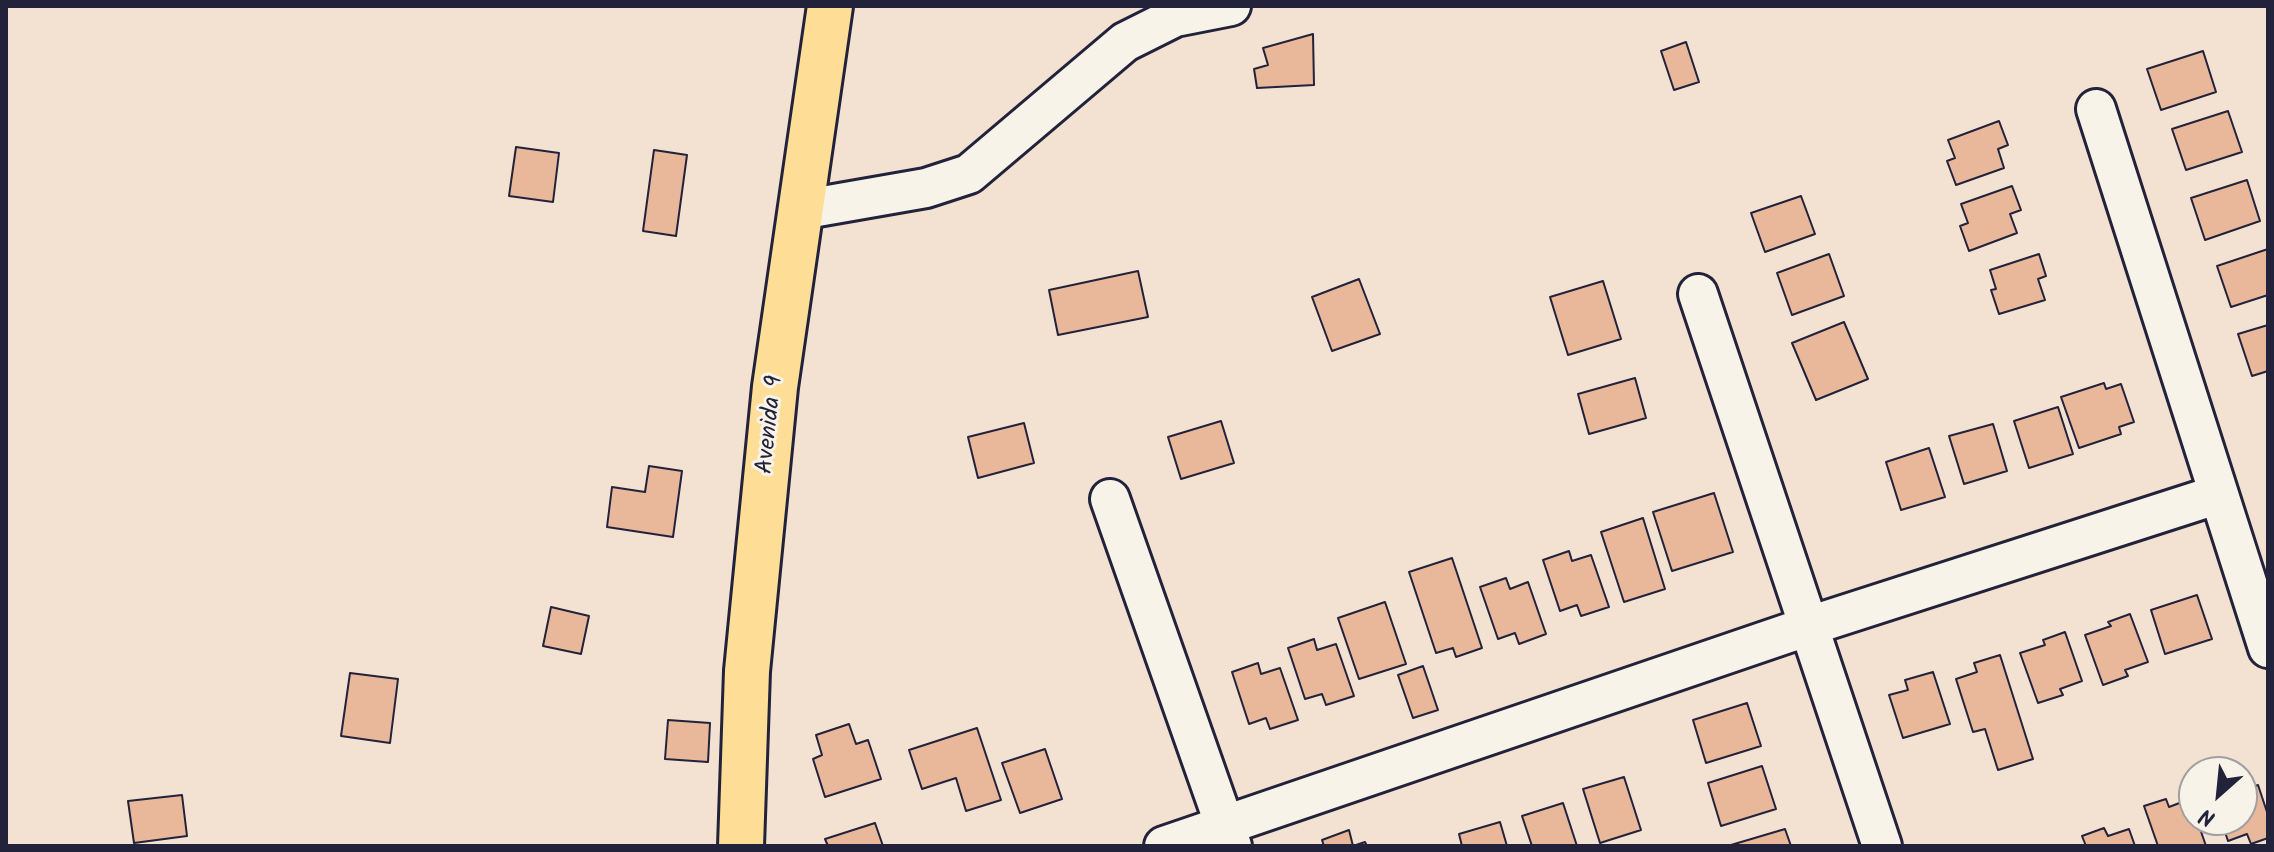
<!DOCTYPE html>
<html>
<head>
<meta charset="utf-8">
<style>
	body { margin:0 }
	#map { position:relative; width:2274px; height:852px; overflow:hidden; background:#f3e1d1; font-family:Kalam,sans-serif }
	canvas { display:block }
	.frame { position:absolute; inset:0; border:8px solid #22223b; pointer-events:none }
	.north { position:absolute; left:2178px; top:756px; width:80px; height:80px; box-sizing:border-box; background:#f7f3e8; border:2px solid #a29fa3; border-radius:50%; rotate:207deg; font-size:22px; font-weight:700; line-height:32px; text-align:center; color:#22223b }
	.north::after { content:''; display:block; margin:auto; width:28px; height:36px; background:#22223b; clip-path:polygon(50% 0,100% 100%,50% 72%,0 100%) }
</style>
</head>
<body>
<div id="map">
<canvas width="2274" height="852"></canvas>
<div class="frame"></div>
<div class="north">N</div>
</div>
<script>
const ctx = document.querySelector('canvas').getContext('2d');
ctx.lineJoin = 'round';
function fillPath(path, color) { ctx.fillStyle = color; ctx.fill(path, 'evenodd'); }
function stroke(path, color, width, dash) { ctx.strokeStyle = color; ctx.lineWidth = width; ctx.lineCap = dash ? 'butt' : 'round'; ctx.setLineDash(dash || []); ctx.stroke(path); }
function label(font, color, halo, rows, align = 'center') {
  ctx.font = font + ' Kalam,sans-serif'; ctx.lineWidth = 6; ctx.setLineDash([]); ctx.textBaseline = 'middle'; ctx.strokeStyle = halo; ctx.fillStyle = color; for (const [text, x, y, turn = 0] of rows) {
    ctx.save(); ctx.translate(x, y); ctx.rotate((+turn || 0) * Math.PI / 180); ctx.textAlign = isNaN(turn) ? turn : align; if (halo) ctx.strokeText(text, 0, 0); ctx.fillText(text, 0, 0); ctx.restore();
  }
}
const building = new Path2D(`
	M1313 34 1314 85 1257 88 1254 69 1268 65 1263 48Z
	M1686 42 1699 82 1674 90 1661 51Z
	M2203 51 2216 92 2161 110 2147 69Z
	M2228 111 2242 152 2186 170 2172 129Z
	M1999 121 2008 145 1998 149 2004 168 1956 185 1947 161 1955 158 1948 140Z
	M516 147 559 153 553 202 509 196Z
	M654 150 687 155 676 236 643 231Z
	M2247 180 2260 221 2205 240 2191 198Z
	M2012 186 2021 210 2010 214 2017 233 1969 251 1960 226 1968 223 1961 204Z
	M1801 196 1815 234 1765 252 1751 213Z
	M2268 249V295L2231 307 2217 266Z
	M1829 254 1844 296 1792 315 1777 273Z
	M2039 254 2046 276 2038 279 2045 300 1999 314 1991 290 1996 289 1990 270Z
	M1138 271 1148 317 1058 335 1049 290Z
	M1359 279 1380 334 1332 351 1312 297Z
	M1603 281 1621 339 1568 355 1550 297Z
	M1844 322 1868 379 1816 400 1792 343Z
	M2268 325V371L2252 376 2238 334Z
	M1635 378 1646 418 1589 434 1578 394Z
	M2104 383 2106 389 2121 384 2134 422 2119 427 2121 434 2079 448 2061 397Z
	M2058 407 2073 454 2029 468 2014 421Z
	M1221 421 1234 463 1181 479 1168 437Z
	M1024 423 1034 463 978 478 968 437Z
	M1993 424 2007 471 1964 484 1949 436Z
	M1929 448 1945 497 1901 510 1886 462Z
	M649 466 682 471 673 537 607 527 612 487 645 492Z
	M1714 493 1733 552 1672 571 1653 512Z
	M1643 518 1665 589 1624 602 1601 532Z
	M1569 551 1572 561 1591 555 1609 607 1581 616 1577 605 1560 611 1543 560Z
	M1452 558 1482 648 1456 657 1453 648 1436 653 1409 572Z
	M1506 578 1510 589 1528 582 1546 634 1519 644 1515 633 1498 639 1480 587Z
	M2197 595 2212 639 2165 654 2151 610Z
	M1385 602 1406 664 1359 679 1338 618Z
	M551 607 589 616 581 654 543 646Z
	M2130 614 2148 662 2125 670 2128 676 2103 685 2085 635 2111 626 2108 622Z
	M2065 632 2082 681 2060 689 2063 695 2038 703 2020 653 2045 645 2043 640Z
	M1314 639 1317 650 1336 644 1354 696 1326 705 1322 694 1305 699 1288 648Z
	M2000 655 2033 759 1998 770 1985 729 1973 732 1956 679 1977 672 1974 663Z
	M1258 663 1261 674 1280 668 1298 720 1270 729 1266 718 1249 724 1232 672Z
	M1423 666 1438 710 1413 718 1398 675Z
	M1933 672 1950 724 1903 738 1889 695 1908 690 1905 680Z
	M350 673 398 679 390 743 341 736Z
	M1747 703 1761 746 1706 763 1693 720Z
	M668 720 710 723 708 762 665 759Z
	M849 724 856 744 868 740 881 779 825 797 813 759 822 755 816 735Z
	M977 728 1001 800 966 811 956 778 922 789 909 750Z
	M1045 749 1062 799 1020 813 1002 763Z
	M1762 766 1776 809 1721 826 1708 783Z
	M1624 777 1641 830 1600 843 1583 789Z
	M2258 785 2268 815V838L2251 844 2247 834 2228 841 2221 820H2242V790Z
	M182 795 187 836 134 843 128 801Z
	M2166 799 2169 807 2190 799 2194 820H2197L2206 846H2158L2144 806Z
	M1563 803 1577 846H1532L1522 816Z
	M1500 822 1507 846H1462L1459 834Z
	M875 823 883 846H828L825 839Z
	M2104 828 2108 836 2129 829 2135 846H2086L2082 836Z
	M1785 829 1791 846 1731 845Z
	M1349 830 1353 846 1365 842 1367 846H1324L1322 840Z`);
fillPath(building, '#e9b79a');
stroke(building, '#22223b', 2);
const minor = new Path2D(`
	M2096 109 2268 648
	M800 210 926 188 969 174 1125 42 1175 17 1231 6
	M1698 294 1882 846
	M1110 499 1232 846
	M1164 846 1809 626 2216 495`);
const major = new Path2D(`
	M741 846 747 671 775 387 830 6`);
stroke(minor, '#22223b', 44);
stroke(major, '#22223b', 50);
stroke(minor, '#f7f3e8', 38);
stroke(major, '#fedd96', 44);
label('24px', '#22223b', '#f7f3e8', [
	["Avenida 9",772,425,-84]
]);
</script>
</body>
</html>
